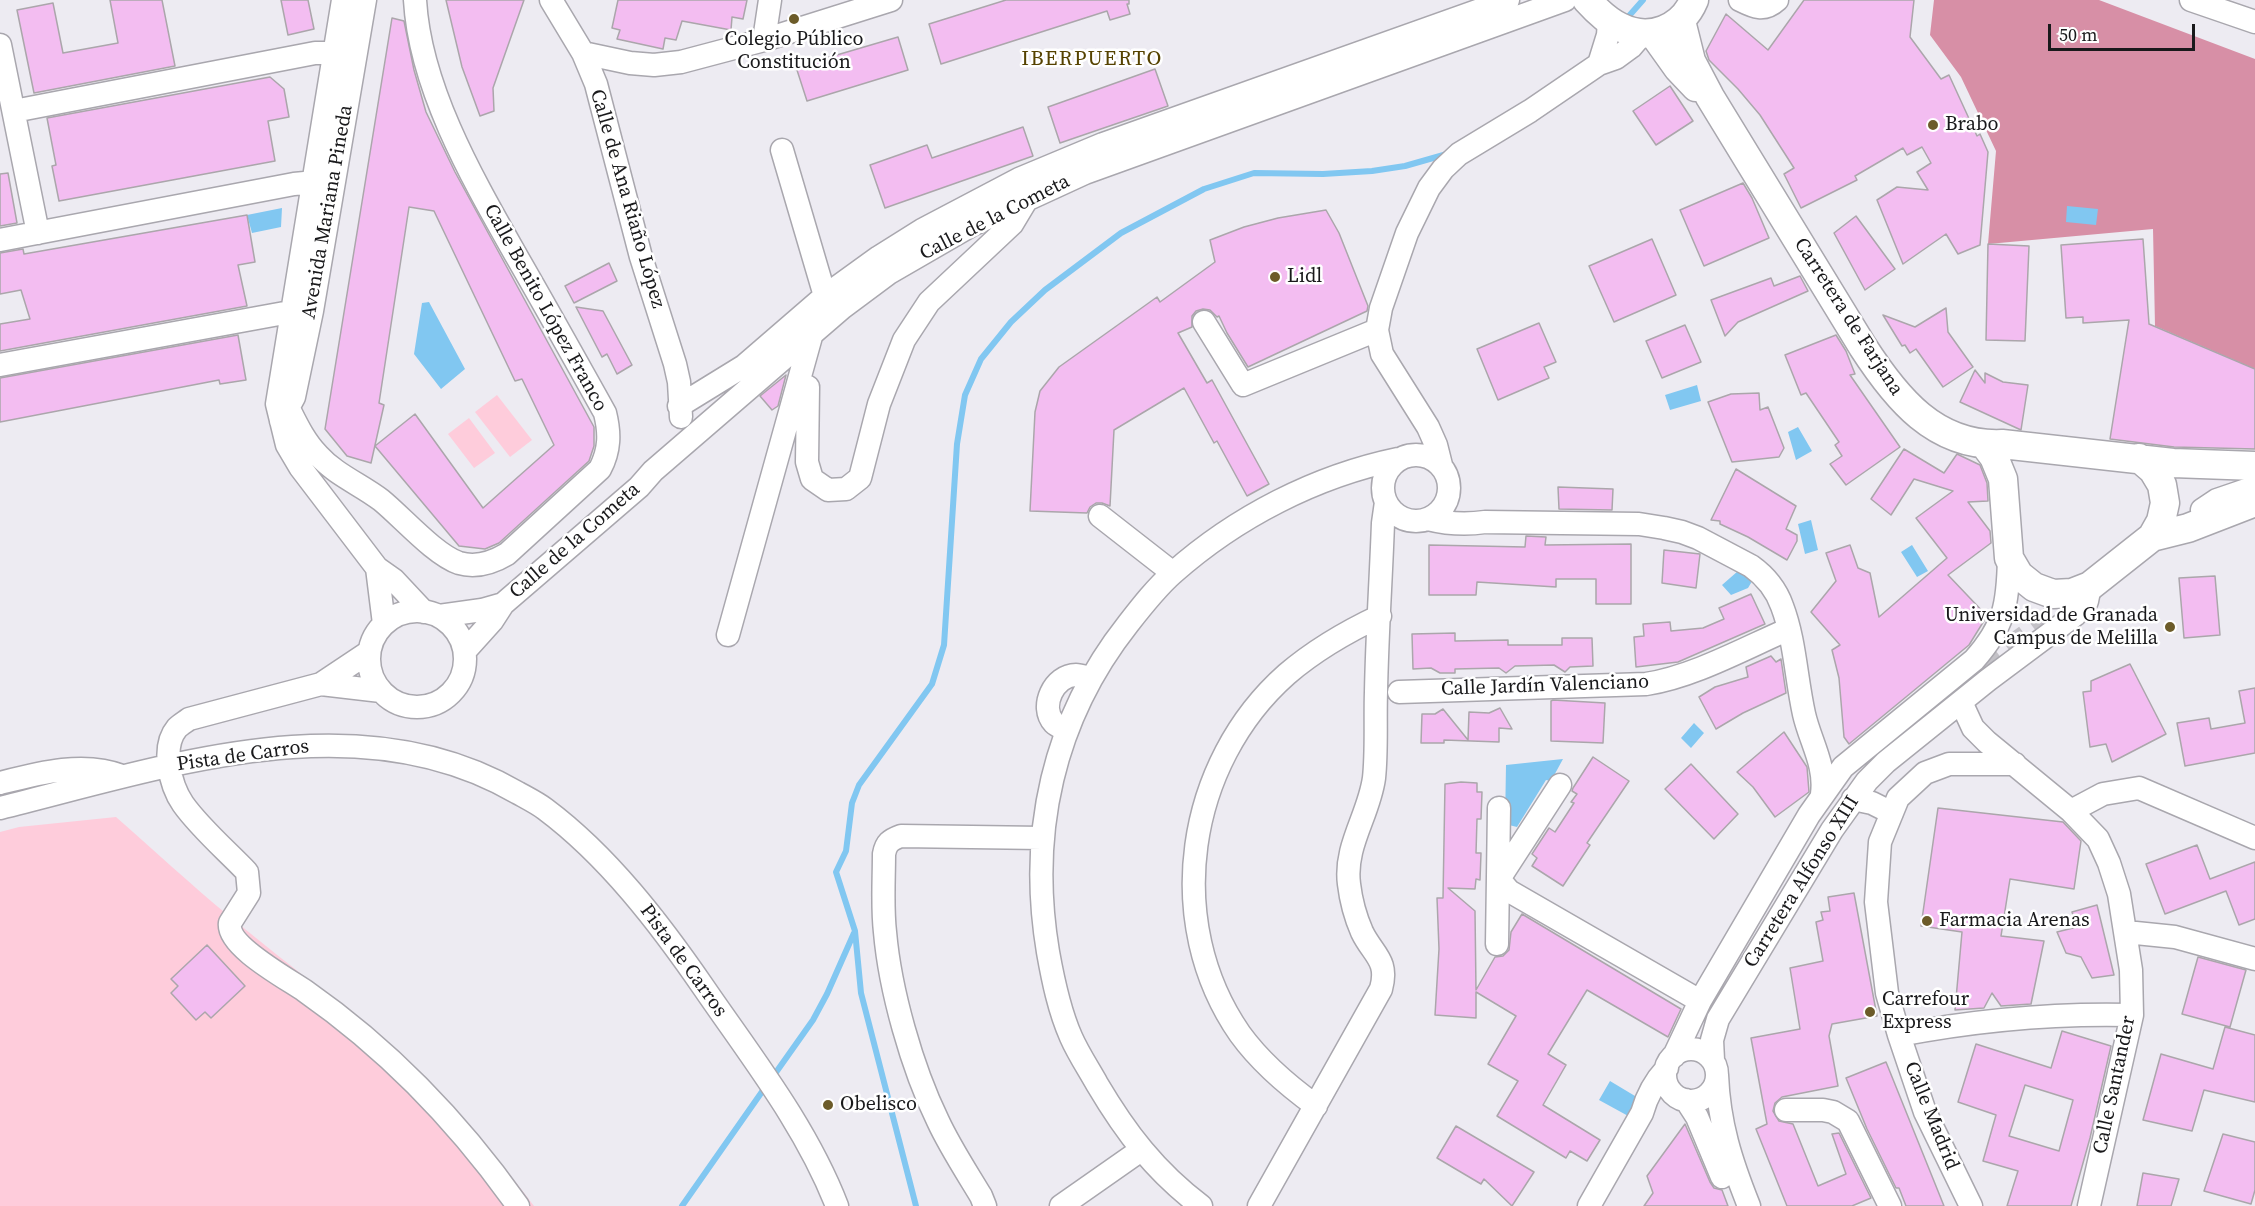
<!DOCTYPE html>
<html>
<head>
<meta charset="utf-8">
<style>
	body { margin:0 }
	#map { position:relative; width:2255px; height:1206px; overflow:hidden; background:#edebf2; font-family:"Source Serif 4",serif }
	canvas { display:block }
	.scale { position:absolute; left:2048px; top:24px; width:147px; height:27px; box-sizing:border-box; border:3px solid #19191b; border-top:0; padding-left:8px; font-size:18px; line-height:21px; white-space:nowrap; color:#19191b; -webkit-text-stroke:4px #fff; paint-order:stroke }
</style>
</head>
<body>
<div id="map">
<canvas width="2255" height="1206"></canvas>
<div class="scale">50 m</div>
</div>
<script>
const ctx = document.querySelector('canvas').getContext('2d');
ctx.lineJoin = 'round';
function fillPath(path, color) { ctx.fillStyle = color; ctx.fill(path, 'evenodd'); }
function stroke(path, color, width, dash) { ctx.strokeStyle = color; ctx.lineWidth = width; ctx.lineCap = dash ? 'butt' : 'round'; ctx.setLineDash(dash || []); ctx.stroke(path); }
function label(font, color, halo, rows, align = 'center') {
  ctx.font = font + ' "Source Serif 4",serif'; ctx.lineWidth = 5; ctx.setLineDash([]); ctx.textBaseline = 'middle'; ctx.strokeStyle = halo; ctx.fillStyle = color; for (const [text, x, y, turn = 0] of rows) {
    ctx.save(); ctx.translate(x, y); ctx.rotate((+turn || 0) * Math.PI / 180); ctx.textAlign = isNaN(turn) ? turn : align; if (halo) ctx.strokeText(text, 0, 0); ctx.fillText(text, 0, 0); ctx.restore();
  }
}
fillPath(new Path2D(`
	M497 395 532 440 510 457 475 412Z
	M469 418 495 453 474 468 448 434Z
	M116 817C154 850 190 884 229 916 294 970 364 1020 424 1079 465 1118 500 1161 534 1206H0V832L19 827Z`), '#feccdb');
fillPath(new Path2D(`
	M1934 0H2099L2255 59V369L2155 326 2153 229 1988 244 1996 151 1961 77 1930 35Z`), '#d78fa6');
fillPath(new Path2D(`
	M2067 206 2098 209 2096 225 2066 222Z
	M282 208 281 227 252 233 247 215Z
	M429 302 465 369 441 389 414 354 422 303Z
	M1697 385 1701 401 1670 410 1665 395Z
	M1798 427 1812 451 1796 460 1788 432Z
	M1811 520 1818 550 1805 554 1798 524Z
	M1912 545 1928 571 1917 577 1901 552Z
	M1738 571 1750 577 1751 583 1748 588 1731 595 1722 585Z
	M1694 723 1704 733 1691 748 1681 738Z
	M1563 759 1551 781 1546 780 1517 827 1505 824 1506 765Z
	M1610 1081 1640 1099 1630 1117 1599 1100Z`), '#81c7f1');
stroke(new Path2D(`
	M1628 17 1643 0
	M772 1078 813 1020 827 994 854 933
	M682 1206 766 1086
	M916 1206 861 993 855 931 836 872 846 851 852 803 859 785 932 684 944 645 957 444 965 395 981 359 1011 322 1045 290 1121 233 1204 189 1254 173 1323 174 1372 171 1405 166 1447 154`), '#81c7f1', 6);
const building = new Path2D(`
	M110 0H162L175 66 34 93 17 10 53 3 63 53 118 43Z
	M281 0H308L314 29 288 35Z
	M446 0H524L493 88 494 111 480 116 462 67Z
	M618 0H747L743 19 732 17 731 30 682 21 676 40 665 38 663 49 617 39 620 30 612 28Z
	M1006 0H1129V4H1127L1130 14 1110 20 1107 11 941 64 929 24Z
	M1804 0H1914L1910 37 1941 79 1949 75 1977 136 1980 134 1988 152 1980 245 1958 254 1946 234 1903 264 1877 200 1897 187 1928 190 1917 172 1931 163 1922 147 1907 155 1903 148 1855 176 1857 180 1801 208 1784 174 1794 168 1760 115 1738 89 1709 60 1706 51 1726 14 1768 50Z
	M392 18 404 21 414 70 426 112 455 172 594 427V446L589 461 499 543 485 549 459 546 375 446 415 414 483 508 554 445 522 379 515 381 434 211 409 207 379 403 384 405 371 463 347 456 325 429Z
	M898 37 908 70 807 101 796 67Z
	M1155 69 1168 106 1060 143 1048 107Z
	M270 77 284 89 289 117 268 121 275 161 59 201 52 166 56 165 47 118Z
	M1670 86 1693 121 1656 145 1633 111Z
	M1023 127 1033 156 885 208 870 165 927 145 932 158Z
	M8 173 17 223 0 226V174Z
	M1743 183 1752 198 1769 238 1704 266 1680 210Z
	M1326 210 1339 233 1368 306 1367 311 1248 367 1227 333 1219 316 1217 317 1210 310 1203 309 1196 311 1192 316V327L1178 333 1207 383 1212 380 1269 484 1247 496 1217 441 1214 443 1184 388 1114 430 1110 506 1102 503H1096L1090 507 1087 513 1030 511 1035 412 1040 391 1059 367 1157 297 1160 302 1215 262 1210 240 1244 227 1278 218Z
	M247 215 255 262 238 265 247 306 0 351V324L30 319 21 290 0 294V253L23 249 24 254Z
	M1856 216 1895 269 1865 290 1834 233Z
	M1652 239 1676 295 1614 322 1589 266Z
	M2143 239 2149 324 2255 369V449L2174 447 2110 439 2129 320 2083 323V317L2066 318 2061 245Z
	M1988 244 2029 246 2025 341 1986 340Z
	M609 263 617 281 574 303 565 286Z
	M1800 276 1808 291 1738 322 1725 336 1711 300 1771 278 1774 286Z
	M576 307 603 311 632 365 617 374 607 354 602 357Z
	M1946 308 1948 332 1973 367 1943 387 1916 349 1910 353 1905 345 1902 346 1883 315 1915 327Z
	M1539 323 1556 362 1544 367 1549 378 1498 400 1477 349Z
	M1685 325 1701 362 1662 378 1646 341Z
	M238 335 246 380 220 384 219 380 0 422V378Z
	M1836 335 1846 351 1855 374 1850 375 1900 447 1846 485 1830 464 1842 456 1835 445 1839 442 1806 393 1801 395 1785 355Z
	M1975 370 1985 383V373L2003 382 2028 385 2021 430 1960 402Z
	M786 375 778 406 772 410 760 396Z
	M1759 393 1760 410 1768 407 1784 448 1779 457 1732 462 1708 402 1731 394Z
	M1904 449 1944 473 1957 454 1980 465 1987 483 1988 501 1968 502 1990 531 1991 543 1948 575 1987 616 1969 645 1849 744 1844 737 1839 678 1832 650 1840 645 1811 612 1836 581 1826 553 1850 545 1858 568 1870 573 1879 617 1947 558 1916 518 1953 491 1914 479 1891 515 1871 499Z
	M1736 469 1796 506 1786 529 1797 535V541L1787 560 1748 537 1720 524V521L1711 520Z
	M1558 487 1613 489 1612 510 1559 509Z
	M1526 536 1546 537 1545 545 1631 544V604H1596V579H1556V587L1477 582 1476 595H1429V545L1525 547Z
	M1664 550 1700 554 1696 588 1662 583Z
	M2215 576 2220 635 2184 638 2179 578Z
	M1751 594 1765 624 1678 662 1636 667 1634 637 1644 636 1643 624 1670 622 1671 631 1703 628 1724 619 1719 608Z
	M1455 633V641L1508 640V645H1562V638H1592L1593 666 1570 667 1565 672 1554 665 1515 666 1506 673 1499 668 1455 669V673H1440L1431 668 1413 669 1412 634Z
	M1771 656 1776 662 1781 659 1786 693 1743 713 1716 729 1699 697 1715 687 1748 677 1746 667Z
	M2130 664 2166 734 2112 762 2106 744 2090 747 2083 692 2091 691V681Z
	M2255 688V753L2185 766 2177 723 2209 718 2211 729 2245 723 2239 691Z
	M1553 700 1605 703 1603 743 1551 741V701Z
	M1500 708 1512 729 1499 728V742L1444 740V743H1421L1422 714H1435L1443 709 1468 740 1469 712 1489 713Z
	M1784 732 1807 767 1809 792 1775 817 1753 787 1737 772Z
	M1593 757 1629 781 1587 843 1590 845 1563 886 1532 866 1537 858 1532 854 1549 828 1555 832 1574 803 1571 802 1577 794 1572 791 1573 788Z
	M1691 764 1738 814 1714 839 1665 789Z
	M1461 782 1477 783V792H1482L1481 819H1477L1476 853H1481L1480 880 1476 879 1475 889 1448 888 1475 911 1476 990 1495 957 1503 956 1509 950 1511 932 1522 914 1681 1009 1668 1037 1587 990 1548 1054 1566 1065 1543 1105 1600 1140 1587 1161 1570 1151 1566 1158 1497 1116 1518 1081 1488 1064 1516 1016 1476 992V1018L1435 1015 1439 949 1437 898H1443L1445 784Z
	M1938 808 2063 822 2081 841 2074 889 2010 879 2001 936 2044 941 2031 1004 2001 1006 1992 993 1984 1008 1955 1010 1962 932 1921 926Z
	M2197 845 2210 879 2255 862V919L2239 925 2226 891 2165 914 2146 864Z
	M1854 893 1877 1016 1832 1024 1829 1036 1838 1086 1782 1097 1775 1103 1773 1111 1779 1121 1793 1124 1818 1186 1846 1174 1832 1134 1839 1133 1871 1198 1852 1206H1787L1756 1129 1767 1124 1751 1038 1800 1029 1790 968 1823 961 1816 922 1823 920 1821 912 1830 911 1828 897Z
	M2097 905 2114 975 2092 978 2081 957 2066 953 2057 932 2077 927 2072 912Z
	M207 945 245 986 211 1018 205 1012 196 1020 171 993 178 986 171 979Z
	M2198 957 2246 970 2230 1027 2182 1014Z
	M2225 1027 2255 1035V1102L2204 1090 2192 1131 2143 1120 2161 1054 2213 1069Z
	M2062 1031 2111 1046 2090 1138 2071 1206H2007L2018 1171 1983 1161 1996 1115 1958 1102 1976 1044 2051 1068ZM2025 1085 2073 1100 2059 1151 2009 1136Z
	M1886 1062 1944 1206H1906L1899 1188H1896L1867 1129 1846 1078Z
	M1685 1124 1710 1182 1714 1188 1722 1190 1728 1206H1644L1653 1193 1647 1176Z
	M1456 1126 1534 1172 1512 1206 1484 1179 1481 1184 1437 1158Z
	M2223 1134 2255 1142V1190L2251 1204 2204 1191Z
	M2143 1173 2179 1179 2171 1206H2137Z`);
fillPath(building, '#f3bdf1');
stroke(building, '#aba6ab', 1.5);
stroke(new Path2D(`
	M1955 688 2087 590`), '#c3c1c7', 22, [22, 11]);
const minor = new Path2D(`
	M343 0 277 404 287 445 300 467 377 568 394 580 424 612
	M551 0 583 53 596 84 641 257 675 364 679 382 681 417
	M1740 0C1754 7 1764 12 1777 0
	M2191 0 2255 22
	M764 40 770 0
	M0 45 38 233
	M583 53 630 63 654 65 681 62 764 40 891 0
	M1599 64 1608 35 1609 21
	M14 111 315 53H349
	M782 150 825 296
	M0 240 294 184 326 181
	M1204 322 1243 385 1377 330
	M0 365 290 312H304
	M808 387 807 462 812 479 828 490 846 489 860 478 879 404 904 340 929 302 1012 224 1027 199
	M679 406 744 366 825 296 879 257 922 230 1019 179 1103 144 1508 0
	M289 409C297 425 305 442 318 455 336 475 360 484 381 500 402 517 435 555 459 563 476 568 492 563 507 554L600 469C610 450 610 433 605 413 576 361 547 309 517 257 474 181 420 89 415 0
	M281 421 294 397 312 311 365 0
	M1383 488a33 33 0 1 1 66 0a33 33 0 1 1-66 0Z
	M1441 465 1436 445 1428 427 1382 354 1377 330 1381 308 1407 233 1429 188 1443 169 1459 154 1530 111 1599 64 1616 58 1631 47 1643 33
	M2202 510 2217 500 2255 487
	M1100 516 1173 573
	M1428 519C1448 524 1465 525 1485 522L1639 524 1664 528 1682 532 1698 538 1751 566C1765 576 1776 589 1782 606 1795 640 1796 678 1804 714 1810 741 1826 765 1822 794
	M377 568 384 624
	M369 659a48 48 0 1 1 96 0a48 48 0 1 1-96 0Z
	M439 616 482 610 503 604
	M728 635 812 333
	M465 651 492 621 503 604 639 487 653 471 842 308 889 273 972 225 1085 173 1565 0
	M369 652 321 684 189 719C185 722 180 725 177 728 161 747 170 785 183 804 200 828 227 851 247 872L249 893 230 923C226 946 288 979 305 991 388 1049 460 1124 518 1206
	M321 684 381 691
	M1399 692 1646 684C1693 677 1745 648 1789 629
	M1961 702 1973 728 1987 742 2071 811 2098 839 2109 863 2119 894 2131 970 2132 1015 2089 1206
	M1066 730C1062 728 1057 726 1054 723 1039 707 1054 675 1076 675 1080 675 1086 677 1090 678
	M0 783C39 773 84 761 122 776
	M1560 785 1499 879 1509 891 1700 1001
	M1853 799 1872 803 1892 813
	M0 808C166 767 358 699 518 793 527 798 537 803 545 809 608 856 660 924 704 988 752 1058 806 1126 837 1206
	M2071 811 2103 794 2139 788 2255 838
	M2126 932 2175 937 2255 959
	M1497 944 1499 808
	M1899 1035C1977 1020 2053 1013 2132 1015
	M1665 1075a26 26 0 1 1 52 0a26 26 0 1 1-52 0Z
	M1674 1056 1700 1001 1809 815 1843 767 1974 660C2005 625 2008 604 2009 558
	M1713 1060 1712 1040 1718 1019 1832 830 1867 781 1886 762 1988 680 2075 615 2087 601 2090 586
	M1717 1075C1719 1124 1731 1161 1749 1206
	M1686 1100 1697 1117 1722 1177
	M1316 1106C1287 1085 1261 1063 1240 1034 1162 922 1186 763 1287 674 1315 650 1346 632 1380 616
	M1786 1110H1823L1833 1112 1848 1121 1890 1206
	M985 1206 981 1196C966 1171 950 1147 938 1121 912 1068 890 990 885 932 882 906 884 880 884 854 886 843 890 840 901 836L1042 838
	M1061 1206 1141 1150
	M1201 1206C1155 1171 1126 1133 1097 1084 1088 1068 1078 1053 1071 1037 1059 1010 1053 980 1048 952 1028 833 1053 719 1128 624 1142 606 1156 588 1173 573 1236 517 1316 476 1398 459
	M1259 1206 1381 989C1389 960 1373 955 1362 932 1355 916 1351 901 1349 884 1344 846 1369 815 1374 778 1377 750 1375 720 1376 692 1377 636 1381 579 1383 523L1386 502
	M1589 1206 1642 1113C1647 1095 1654 1082 1667 1068
	M1971 1206 1925 1112 1899 1035 1887 993 1876 902 1880 842 1898 798 1925 773 1949 764H2015`);
const major = new Path2D(`
	M1587 0C1596 10 1607 21 1620 27 1649 42 1682 29 1694 0
	M1681 21 1691 61 1710 97 1863 347C1896 398 1935 447 2002 444L2173 463 2255 466
	M1653 33 1678 68 1696 87
	M1985 445 1994 457 2003 479 2009 558 2019 575 2034 587 2053 594 2072 593 2090 586 2152 537 2161 521 2165 503 2162 485 2153 470 2139 458
	M2152 537 2188 528 2255 502`);
stroke(minor, '#a9a7ae', 25);
stroke(major, '#a9a7ae', 31);
stroke(minor, '#fff', 22);
stroke(major, '#fff', 28);
for (const [x, y, r, color] of [
	[794,19,6,"#6c5b29"],
	[1933,125,6,"#6c5b29"],
	[1275,277,6,"#6c5b29"],
	[2170,627,6,"#6c5b29"],
	[1927,921,6,"#6c5b29"],
	[1870,1012,6,"#6c5b29"],
	[828,1105,6,"#6c5b29"]
]) { const dot = new Path2D(); dot.arc(x, y, r, 0, 2 * Math.PI); ctx.fillStyle = color; ctx.fill(dot); stroke(dot, '#fff', 2); }
label('20px', '#19191b', '#fff', [
	["Colegio Público",794,40,"center"],
	["Constitución",794,63,"center"],
	["Brabo",1945,125],
	["Lidl",1287,277],
	["Universidad de Granada",2158,616,"right"],
	["Campus de Melilla",2158,639,"right"],
	["Farmacia Arenas",1939,921],
	["Carrefour",1882,1000],
	["Express",1882,1023],
	["Obelisco",840,1105]
], 'left');
label('20px', '#19191b', '#fff', [
	["Calle de Ana Riaño López",627,199,74],
	["Avenida Mariana Pineda",328,212,-80],
	["Calle de la Cometa",995,218,-27],
	["Calle Benito López Franco",545,308,61],
	["Carretera de Farjana",1848,317,57],
	["Calle de la Cometa",575,541,-41],
	["Calle Jardín Valenciano",1545,686,-2],
	["Pista de Carros",243,756,-8],
	["Carretera Alfonso XIII",1802,882,-58],
	["Pista de Carros",683,961,54],
	["Calle Santander",2115,1085,-78],
	["Calle Madrid",1931,1116,68]
]);
ctx.letterSpacing = '1.5px';
label('21px', '#554200', '#fff', [
	["IBERPUERTO",1092,60]
]);
ctx.letterSpacing = '0px';
</script>
</body>
</html>
